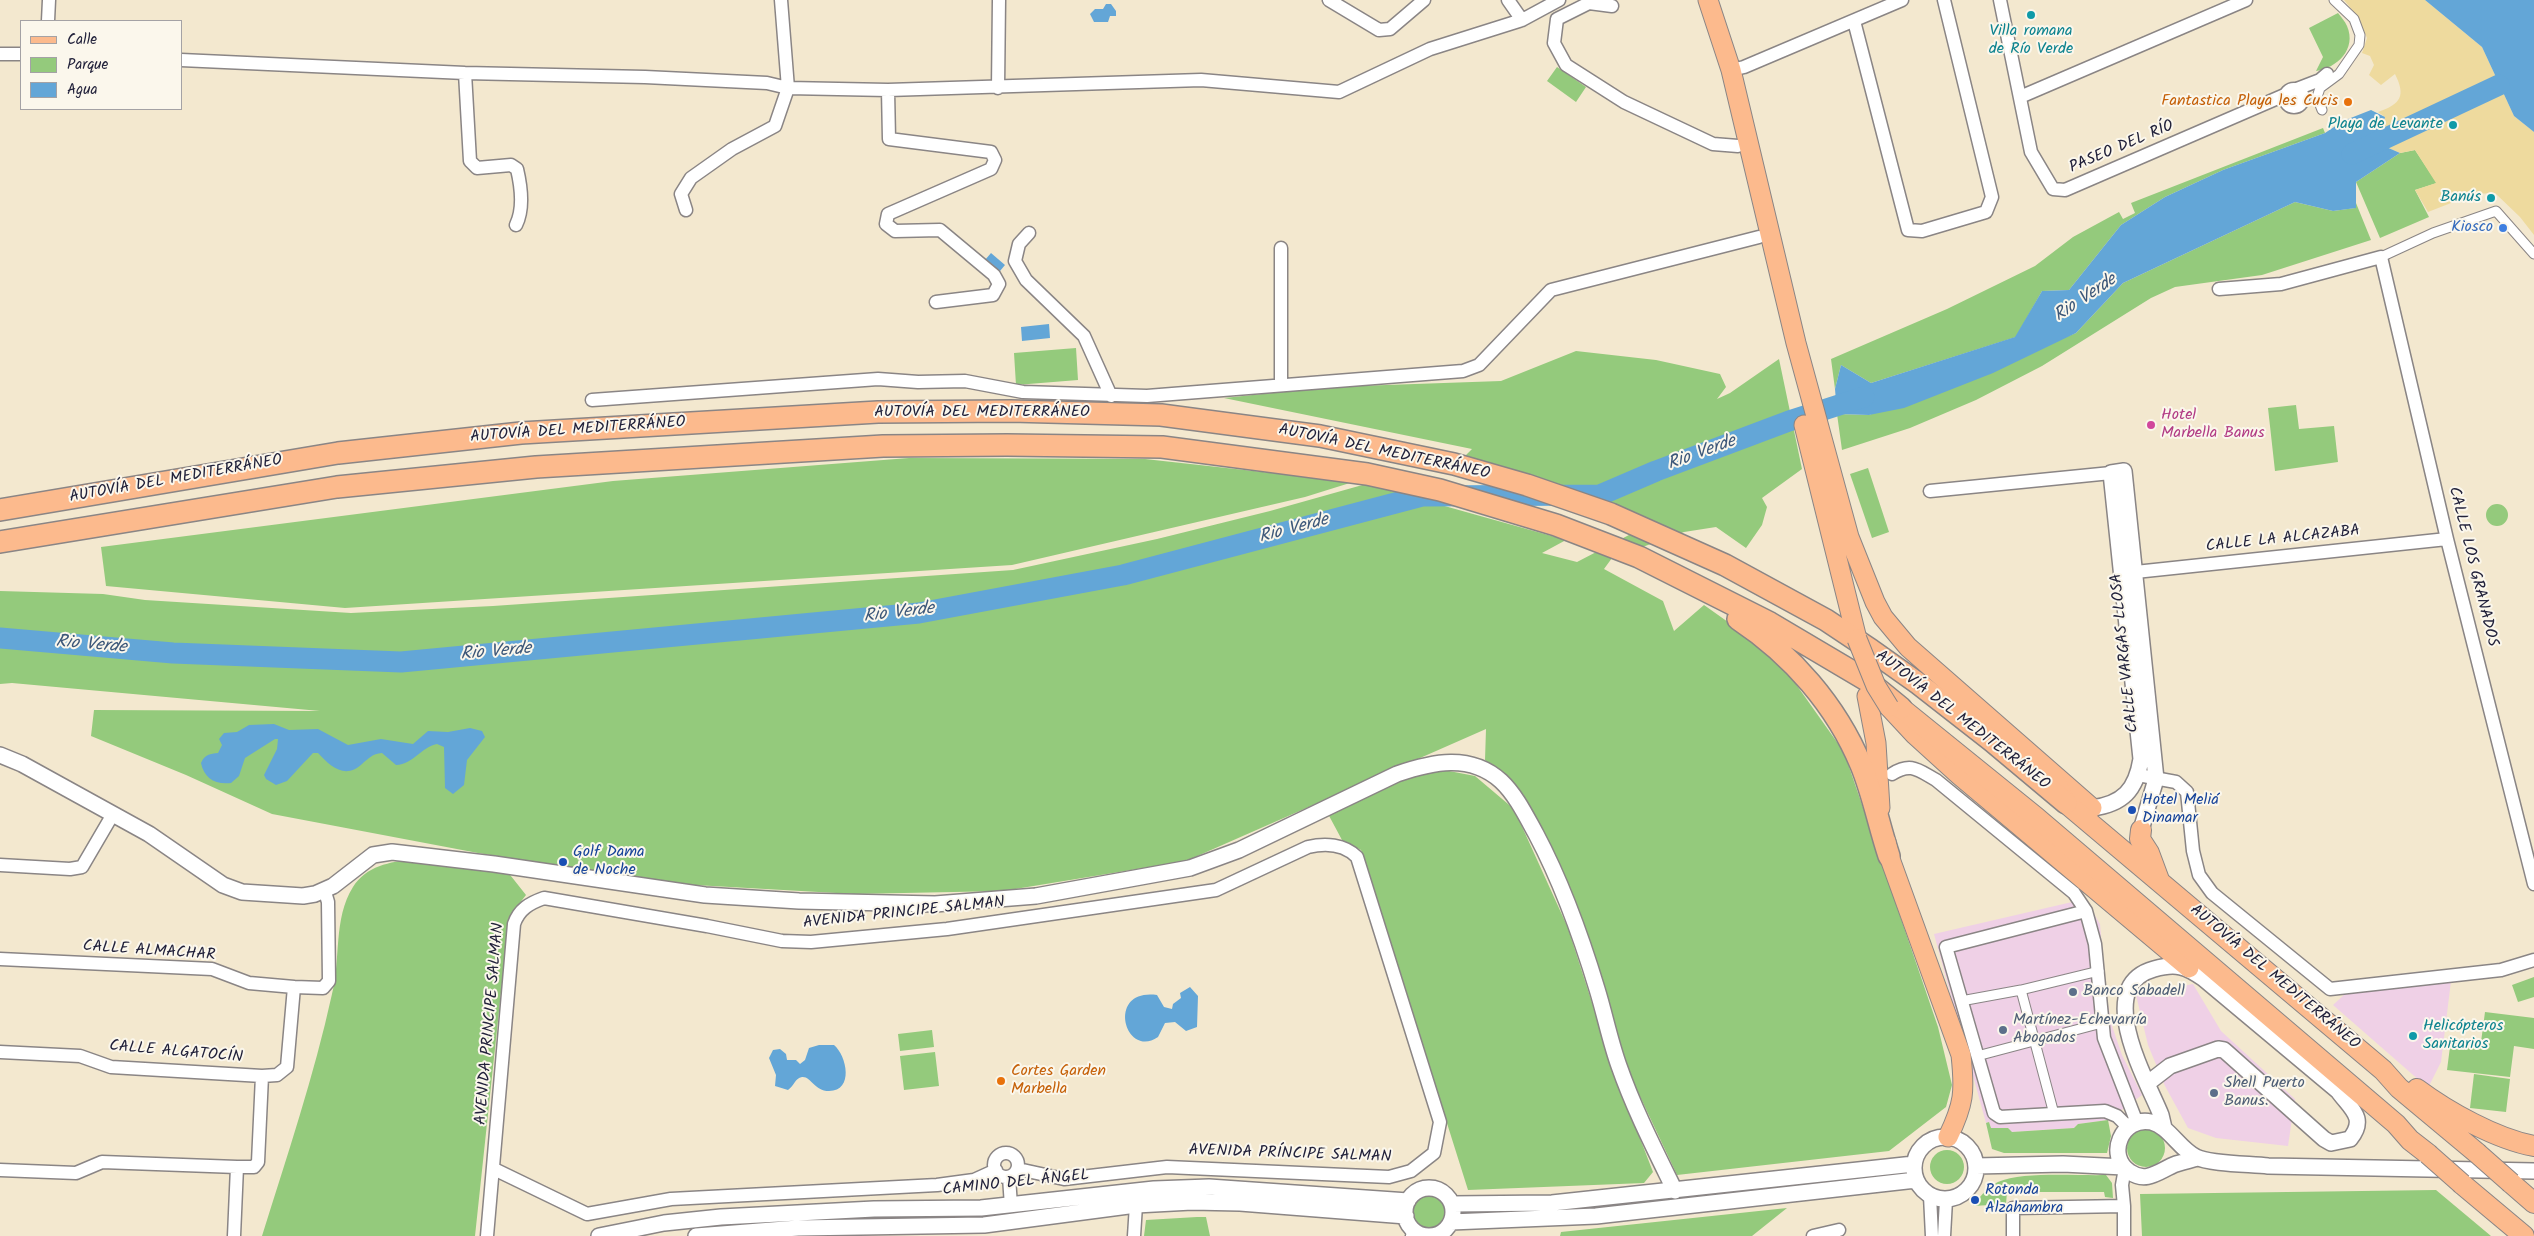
<!DOCTYPE html>
<html>
<head>
<meta charset="utf-8">
<style>
	body { margin:0 }
	#map { position:relative; width:2534px; height:1236px; overflow:hidden; background:#f3e8cf; font-family:Kalam,sans-serif }
	canvas { display:block }
	.legend { position:absolute; left:20px; top:20px; width:162px; height:90px; box-sizing:border-box; background:#fbf7ec; border:1px solid #a4a2a5; margin:0; padding:6px 9px; list-style:none; font-size:15px; color:#22223b }
	.legend li { display:flex; align-items:center; gap:10px; height:25px }
	.legend b { width:25px; border:1px solid #a4a2a5 }
</style>
</head>
<body>
<div id="map">
<canvas width="2534" height="1236"></canvas>
<ul class="legend">
<li><b style="height:6px;background:#fcba8d"></b>Calle</li>
<li><b style="height:14px;background:#94ca7c"></b>Parque</li>
<li><b style="height:14px;background:#63a6d7"></b>Agua</li>
</ul>
</div>
<script>
const ctx = document.querySelector('canvas').getContext('2d');
ctx.lineJoin = 'round';
function fillPath(path, color) { ctx.fillStyle = color; ctx.fill(path, 'evenodd'); }
function stroke(path, color, width, dash) { ctx.strokeStyle = color; ctx.lineWidth = width; ctx.lineCap = dash ? 'butt' : 'round'; ctx.setLineDash(dash || []); ctx.stroke(path); }
function label(font, color, halo, rows, align = 'center') {
  ctx.font = font + ' Kalam,sans-serif'; ctx.lineWidth = 4; ctx.setLineDash([]); ctx.textBaseline = 'middle'; ctx.strokeStyle = halo; ctx.fillStyle = color; for (const [text, x, y, turn = 0] of rows) {
    ctx.save(); ctx.translate(x, y); ctx.rotate((+turn || 0) * Math.PI / 180); ctx.textAlign = isNaN(turn) ? turn : align; if (halo) ctx.strokeText(text, 0, 0); ctx.fillText(text, 0, 0); ctx.restore();
  }
}
fillPath(new Path2D(`
	M2085 899 2100 924 2106 994 2112 1026 2122 1055 2142 1095 2108 1120 2078 1124 2074 1128 2011 1132 2008 1128H1991L1989 1122 1986 1123 1934 934Z
	M2451 981 2441 1062 2428 1088 2333 1005 2346 993Z
	M2193 984 2221 1031 2295 1099 2288 1146 2216 1138 2188 1128 2165 1086 2148 1045 2136 995Z`), '#efd0e6');
fillPath(new Path2D(`
	M2338 13C2341 17 2345 21 2347 26 2357 49 2337 68 2316 71L2323 57 2309 28Z
	M1557 67 1586 87 1576 102 1547 81Z
	M2323 128 2325 133 2223 170 2165 197 2121 225 2069 290 2042 291 2016 337 1871 383 1841 365 1835 389 1831 359 1947 309 2035 266 2073 237 2119 212 2123 219 2135 213 2131 203Z
	M2415 150 2437 183 2415 190 2429 217 2380 238 2356 182 2400 153Z
	M2295 202 2333 211 2355 208 2356 203 2371 240 2262 275 2175 287 2151 298 2042 366 1976 400 1910 428 1842 450 1837 414 1869 415 2076 333 2123 283Z
	M1076 348 1078 380 1016 385 1014 353Z
	M1576 351 1656 360 1720 374 1726 387 1717 399 1730 393 1779 359 1802 469 1762 498 1767 507 1762 525 1746 548 1716 527 1684 532 1612 558 1604 569 1663 601 1674 631 1704 605 1776 656 1844 752 1938 1027 1952 1085 1946 1107 1889 1151 1677 1175 1620 1054 1606 994 1575 900 1523 794 1485 760 1486 729 1186 861 1003 891 854 894 677 884 478 853 272 814 186 775 91 736 94 710 320 711 12 683 0 684V591L103 594 145 600 351 613 493 606 1013 570 1157 539 1270 511 1366 484 1566 540 1542 553 1577 562 1654 522 1581 491 1465 456 1472 449 1224 398 1329 387 1501 381Z
	M2296 405 2299 429 2334 426 2338 462 2275 471 2268 408Z
	M909 458 1145 459 1353 482 1305 497 1012 565 345 608 106 586 101 547 613 481Z
	M1868 468 1889 532 1872 538 1850 474Z
	M2486 515a11 11 0 1 1 22 0a11 11 0 1 1-22 0Z
	M1444 770 1475 776 1514 809 1568 928 1614 1071 1653 1172 1644 1183 1468 1190 1361 850 1342 840 1327 812 1407 776Z
	M413 859 507 871 526 895 509 917 475 1236H262C287 1156 314 1076 332 994 341 959 333 919 353 887 366 866 390 862 413 859Z
	M2534 977V997L2518 1002 2512 985Z
	M2485 1012 2534 1018V1049L2514 1046 2510 1077 2447 1070 2451 1039 2481 1042Z
	M932 1030 934 1047 900 1051 898 1034Z
	M935 1052 939 1086 904 1090 900 1056Z
	M2474 1074 2510 1079 2506 1112 2470 1108Z
	M2108 1120 2111 1136 2107 1153H2004L1992 1149 1986 1123 1989 1122 1991 1128H2008L2012 1132 2074 1128 2078 1124Z
	M2127 1148a19 19 0 1 1 38 0a19 19 0 1 1-38 0Z
	M1930 1167a17 17 0 1 1 34 0a17 17 0 1 1-34 0Z
	M2106 1175 2112 1183 2113 1198 2105 1197 2104 1192H2007L2006 1204 1973 1206C1980 1197 1987 1187 1998 1182 2023 1171 2077 1176 2106 1175Z
	M2436 1190 2491 1236H2142L2140 1194Z
	M1413 1212a17 17 0 1 1 34 0a17 17 0 1 1-34 0Z
	M1787 1208 1752 1236H1560L1561 1232Z
	M1197 1217H1206L1210 1236H1144L1146 1220Z`), '#94ca7c');
fillPath(new Path2D(`
	M2344 0H2425L2482 47 2514 116 2534 132V235L2520 217 2495 193 2474 194 2428 212 2415 190 2436 183 2415 150 2400 153 2377 143 2385 117 2378 112C2401 104 2406 96 2395 74L2381 85 2369 75 2374 65 2370 56 2362 53 2367 38 2358 17Z`), '#eeda9e');
fillPath(new Path2D(`
	M2425 0H2534V132L2514 116 2482 47Z
	M1106 4H1111L1116 11V16H1110L1108 22H1094L1090 14 1095 9H1103Z
	M2371 110 2385 117 2377 143 2400 153 2356 182V208L2333 211 2295 202 2123 283 2076 333 1993 373 1904 408 1869 415 1837 414 1835 389 1841 365 1871 383 2015 337 2042 291 2069 290 2121 225 2165 197 2223 170 2325 133 2343 121Z
	M991 253 1005 265 1000 271 985 260Z
	M1049 324 1050 338 1022 341 1021 327Z
	M274 724 289 730 318 729 348 745 381 739 413 744 428 731 448 732 470 728 482 731 485 737 467 760 464 785 453 794 445 788 444 747 437 744C421 747 414 764 396 765L382 753C372 754 369 758 362 764 345 780 330 766 318 753H313L287 781 276 785 266 779 264 775 277 749 278 739H275L245 758 239 776 231 783C215 785 204 778 201 763 205 754 210 754 218 753L222 745 219 739 224 733 237 732 249 725Z
	M1190 987 1198 996 1197 1027 1186 1031 1175 1022 1165 1023 1158 1037C1125 1060 1105 988 1157 995L1164 1007 1172 1009 1173 1004 1181 998 1180 993Z
	M819 1045H834C847 1056 854 1091 829 1091 814 1091 811 1076 802 1077 795 1078 794 1086 788 1090L775 1086 776 1075 769 1058 773 1050 780 1049 786 1054 787 1060H796L800 1064 805 1060 809 1048Z`), '#63a6d7');
stroke(new Path2D(`
	M2352 154 2499 85
	M0 638 173 653 401 662 919 613 1123 575 1422 496 1600 495 1656 471 1789 421 1864 397`), '#63a6d7', 21);
const pedestrian = new Path2D(`
	M2322 110 2317 97 2320 88 2339 74 2359 45 2360 35 2354 19 2334 0
	M2381 257 2433 233 2496 211 2534 254
	M2021 990 2054 1114
	M1961 1001 2021 990 2099 971
	M1977 1056 2102 1023`);
const minor = new Path2D(`
	M1329 0 1379 30 1390 29 1424 0
	M1508 0 1522 20
	M2000 0 2031 152 2053 189 2065 190 2287 94
	M1612 6 1589 3 1557 19 1554 43 1566 65 1624 102 1713 144 1738 146
	M48 21 49 0
	M1854 21 1908 230 1922 231 1986 212 1992 197 1944 0
	M0 54H21
	M181 60 465 73 645 77 767 83 788 88 888 90 1201 80 1339 92 1430 49 1522 20 1559 0
	M1731 70 1744 67 1902 0
	M465 73 470 161 477 168 511 165 517 169C521 186 524 209 516 225
	M998 88 999 0
	M2285 98a9 9 0 1 1 18 0a9 9 0 1 1-18 0Z
	M888 90 889 139 991 152 995 160 991 169 888 214 886 224 895 231 940 230 994 275 999 284 993 295 936 302
	M2294 90 2320 80 2327 74
	M2020 97 2246 0
	M686 210 681 194 691 178 732 149 775 126 788 88 781 0
	M1029 233 1019 244 1015 261 1026 280 1084 336 1111 396
	M2219 289 2281 284 2381 257 2447 539 2534 884
	M1281 385V248
	M592 400 878 379 918 382 965 381 1023 392 1147 396 1463 371 1479 365 1551 290 1759 237
	M1930 491 2111 473
	M2126 573 2447 539
	M1892 774C1911 762 1918 770 1936 780L2074 893 2086 911 2095 944 2104 1038 2137 1123
	M2138 775 2176 782 2187 792 2193 851 2199 875 2212 893 2330 989 2501 970 2534 960
	M0 865 70 869 82 867 113 814
	M2086 911 1946 947 1994 1113 2000 1117 2105 1111 2117 1116 2128 1127
	M0 959 212 969 249 983 294 987
	M0 1052 80 1056 111 1067 262 1076
	M994 1165a12 12 0 1 1 24 0a12 12 0 1 1-24 0Z
	M494 1169 587 1214 671 1199 937 1185 974 1180 996 1170
	M0 1170 76 1173 102 1162 237 1167
	M1009 1177 1011 1206
	M1930 1196 1932 1236
	M2124 1206 2122 1185 2125 1168
	M234 1236 237 1167H254L258 1162 262 1076 277 1075 287 1067 294 987 323 988 329 981 328 902 325 892
	M487 1236 514 924C519 909 530 903 544 898L707 926 782 941 811 942 947 929 1216 890 1308 847C1325 843 1344 844 1357 857L1440 1122 1434 1153 1411 1171 1389 1177 1167 1167 1064 1179 1018 1169
	M1134 1236 1136 1205
	M1412 1236 1417 1232
	M1813 1236 1839 1230
	M1944 1236 1946 1200
	M2013 1236V1208L2124 1206V1236`);
const tertiary = new Path2D(`
	M0 755 22 764 149 834 223 885 242 892 303 896 315 894 333 886 373 855 392 852 494 864 705 895 799 901 935 904 1036 896 1190 868 1239 850 1397 774C1432 762 1470 753 1501 781 1516 795 1526 816 1536 834 1562 883 1581 936 1597 989 1605 1015 1610 1041 1619 1066 1634 1109 1655 1150 1675 1191
	M2092 808C2123 804 2136 790 2141 759L2111 473 2124 471 2156 779 2141 830
	M2148 1083 2170 1066 2218 1049 2224 1050 2324 1139 2331 1143 2350 1139C2367 1118 2351 1109 2338 1091L2204 979C2186 966 2176 963 2154 969 2092 986 2147 1080 2161 1115L2164 1128
	M1914 1168a31 31 0 1 1 62 0a31 31 0 1 1-62 0Z
	M2198 1158C2190 1160 2183 1162 2176 1164 2160 1170 2147 1184 2130 1172 2105 1156 2122 1116 2151 1122 2169 1126 2179 1149 2196 1157 2210 1164 2250 1164 2268 1166L2534 1171
	M1976 1166 2063 1164 2124 1167
	M1405 1212a24 24 0 1 1 48 0a24 24 0 1 1-48 0Z
	M1452 1204 1552 1203 1914 1164
	M1451 1222 1596 1216 1916 1180
	M599 1236 664 1223 721 1217 874 1209 981 1208 1154 1189 1209 1187 1408 1201
	M696 1236 798 1228 984 1225 1136 1205 1192 1202 1240 1203 1406 1216`);
const primary = new Path2D(`
	M1708 0 1731 70 1796 343 1849 537 1875 602 1883 617 1908 647 2092 808
	M1804 425 1857 639
	M1867 696 1876 743 1880 808
	M1889 707 1915 735 1959 775 2189 968
	M1886 842 1889 856 1961 1055C1965 1092 1964 1104 1948 1137`);
const trunk = new Path2D(`
	M1901 708 2037 818 2396 1124 2410 1140 2428 1154
	M2050 773 2066 803 2383 1070 2399 1088 2477 1153
	M2141 830 2140 839 2149 853 2159 880
	M2417 1089C2448 1112 2496 1139 2534 1146
	M2511 1183 2534 1203
	M2462 1184 2524 1236`);
const motorway = new Path2D(`
	M0 510 338 453 521 433 878 412 1011 411 1161 415 1320 436 1454 464 1527 485 1611 514 1725 565 1826 620 1871 650 1919 684 1992 741 2066 803
	M0 542 337 487 536 467 883 446 1007 445 1162 447 1367 474 1440 490 1556 525 1639 557 1770 623 1868 681 1901 708
	M1738 619C1792 655 1836 705 1861 765 1873 794 1879 826 1889 856`);
stroke(pedestrian, '#8a8585', 11);
stroke(minor, '#8a8585', 15);
stroke(tertiary, '#8a8585', 18);
stroke(primary, '#8a8585', 21);
stroke(trunk, '#8a8585', 22);
stroke(motorway, '#8a8585', 24);
stroke(pedestrian, '#fff', 9);
stroke(minor, '#fff', 12);
stroke(tertiary, '#fff', 15);
stroke(primary, '#fcba8d', 19);
stroke(trunk, '#fcba8d', 20);
stroke(motorway, '#fcba8d', 21);
const primaryBridge = new Path2D(`
	M1857 639 1876 686 1889 707`);
const trunkBridge = new Path2D(`
	M2477 1153 2511 1183
	M2428 1154 2462 1184`);
stroke(primaryBridge, '#8a8585', 21, []);
stroke(trunkBridge, '#8a8585', 22, []);
stroke(primaryBridge, '#fcba8d', 19);
stroke(trunkBridge, '#fcba8d', 20);
for (const [x, y, r, color] of [
	[2031,15,5,"#0f9aa8"],
	[2348,102,5,"#e8710a"],
	[2453,125,5,"#0f9aa8"],
	[2491,198,5,"#0f9aa8"],
	[2503,228,5,"#3f7fe0"],
	[2151,425,5,"#d1479c"],
	[2132,810,5,"#1a4fb4"],
	[563,862,5,"#1a4fb4"],
	[2073,992,5,"#5c6f8a"],
	[2003,1030,5,"#5c6f8a"],
	[2413,1036,5,"#0f9aa8"],
	[1001,1081,5,"#e8710a"],
	[2214,1093,5,"#5c6f8a"],
	[1975,1200,5,"#1a4fb4"]
]) { const dot = new Path2D(); dot.arc(x, y, r, 0, 2 * Math.PI); ctx.fillStyle = color; ctx.fill(dot); stroke(dot, '#fbf7ec', 2); }
label('16px', '#0d838f', '#fbf7ec', [
	["Villa romana",2031,32,"center"],
	["de Río Verde",2031,50,"center"],
	["Playa de Levante",2443,125],
	["Banús",2481,198],
	["Helicópteros",2423,1027,"left"],
	["Sanitarios",2423,1045,"left"]
], 'right');
label('16px', '#c56008', '#fbf7ec', [
	["Fantastica Playa les Cucis",2338,102],
	["Cortes Garden",1011,1072,"left"],
	["Marbella",1011,1090,"left"]
], 'right');
label('16px', '#22223b', '#fbf7ec', [
	["PASEO DEL RÍO",2122,148,-23],
	["AUTOVÍA DEL MEDITERRÁNEO",982,413],
	["AUTOVÍA DEL MEDITERRÁNEO",578,431,-4],
	["AUTOVÍA DEL MEDITERRÁNEO",1384,453,12],
	["AUTOVÍA DEL MEDITERRÁNEO",176,480,-10],
	["CALLE LA ALCAZABA",2283,540,-6],
	["CALLE LOS GRANADOS",2472,567,76],
	["CALLE VARGAS LLOSA",2126,653,-96],
	["AUTOVÍA DEL MEDITERRÁNEO",1962,721,38],
	["AVENIDA PRINCIPE SALMAN",904,914,-6],
	["CALLE ALMACHAR",149,952,4],
	["AUTOVÍA DEL MEDITERRÁNEO",2274,978,40],
	["AVENIDA PRINCIPE SALMAN",491,1024,-85],
	["CALLE ALGATOCÍN",176,1053,5],
	["AVENIDA PRÍNCIPE SALMAN",1290,1155,2],
	["CAMINO DEL ÁNGEL",1016,1184,-6]
]);
label('16px', '#366cbe', '#fbf7ec', [
	["Kiosco",2493,228]
], 'right');
label('16px', '#b23c85', '#fbf7ec', [
	["Hotel",2161,416],
	["Marbella Banus",2161,434]
], 'left');
label('16px', '#164399', '#fbf7ec', [
	["Hotel Meliá",2142,801],
	["Dinamar",2142,819],
	["Golf Dama",573,853],
	["de Noche",573,871],
	["Rotonda",1985,1191],
	["Alzahambra",1985,1209]
], 'left');
label('16px', '#4e5e75', '#fbf7ec', [
	["Banco Sabadell",2083,992],
	["Martínez-Echevarría",2013,1021],
	["Abogados",2013,1039],
	["Shell Puerto",2224,1084],
	["Banus.",2224,1102]
], 'left');
label('italic 18px', '#3c5779', '#fbf7ec', [
	["Rio Verde",2086,299,-34],
	["Rio Verde",1702,454,-20],
	["Rio Verde",1294,530,-15],
	["Rio Verde",899,614,-7],
	["Rio Verde",91,646,5],
	["Rio Verde",496,653,-5]
]);
</script>
</body>
</html>
